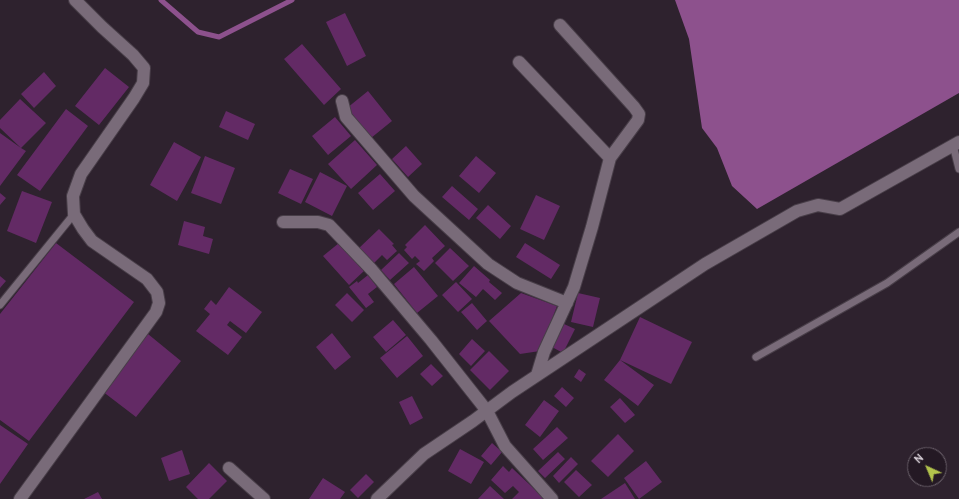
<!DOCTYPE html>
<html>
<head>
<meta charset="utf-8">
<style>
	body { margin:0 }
	#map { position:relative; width:959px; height:499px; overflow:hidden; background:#2e222e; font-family:Overpass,sans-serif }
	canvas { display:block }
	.north { position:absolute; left:907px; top:447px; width:40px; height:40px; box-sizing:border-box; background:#241924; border:1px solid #6c626c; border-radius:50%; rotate:316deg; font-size:11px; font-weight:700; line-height:16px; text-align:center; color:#d8d0d8 }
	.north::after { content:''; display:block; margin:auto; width:14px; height:18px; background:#b2c34c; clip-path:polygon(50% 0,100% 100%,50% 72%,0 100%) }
</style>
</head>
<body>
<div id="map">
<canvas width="959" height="499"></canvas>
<div class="north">N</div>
</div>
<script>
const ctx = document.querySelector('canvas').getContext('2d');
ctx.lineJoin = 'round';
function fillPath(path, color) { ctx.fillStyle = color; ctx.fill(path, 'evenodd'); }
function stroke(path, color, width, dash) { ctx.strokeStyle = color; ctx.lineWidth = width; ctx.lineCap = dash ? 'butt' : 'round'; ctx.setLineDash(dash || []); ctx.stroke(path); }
fillPath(new Path2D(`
	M675 0H959V93L757 209 732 186 717 148 702 128 689 39Z`), '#8d518d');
stroke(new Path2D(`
	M161 0 198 32 219 37 292 0`), '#8d518d', 5);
fillPath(new Path2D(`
	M345 13 366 56 347 66 326 22Z
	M302 44 341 89 324 105 284 59Z
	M105 68 129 87 99 125 75 106Z
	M44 72 56 86 34 108 21 94Z
	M368 91 392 121 371 138 347 108Z
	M20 99 46 123 21 148 26 151 0 186V133L21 148 0 128V120Z
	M66 109 88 126 40 191 17 175Z
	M226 111 255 124 248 140 219 127Z
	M335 117 351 136 328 155 312 136Z
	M355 140 377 165 351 189 328 164Z
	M174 142 201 157 177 201 150 185Z
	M406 146 422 164 408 177 392 159Z
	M205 156 235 168 221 204 191 193Z
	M476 156 496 173 479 193 459 176Z
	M290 169 313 179 301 204 278 193Z
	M320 172 347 186 332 216 305 202Z
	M380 174 395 191 373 210 358 193Z
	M452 186 478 209 469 220 442 197Z
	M22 191 52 202 36 243 7 231Z
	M0 193 6 198 0 205Z
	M536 195 560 206 544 240 520 229Z
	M488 205 511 226 500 239 476 218Z
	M184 221 205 227 203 236 213 239 209 254 178 245Z
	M425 225 445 246 432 258 434 261 424 271 416 264 420 261 415 256 412 259 404 250 407 247 405 245Z
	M379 229 394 244 392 245 397 251 387 260 382 255 373 264 358 249Z
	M56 243 134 302 29 441 0 420V314Z
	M339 243 364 271 349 285 323 256Z
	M525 243 560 265 551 279 516 257Z
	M450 248 469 266 453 281 435 263Z
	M399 253 409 263 390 280 381 270Z
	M474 266 490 280 489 282 502 293 495 300 483 289 476 297 459 283Z
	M414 267 438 296 417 313 394 284Z
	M368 275 377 287 368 294 374 302 366 308 349 287 357 281 358 283Z
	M0 276 6 281 0 288Z
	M456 282 472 299 458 312 442 295Z
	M229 287 262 312 246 333 230 321 227 325 242 337 228 355 196 331 210 314 204 309 211 300 216 305Z
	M347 293 364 310 352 322 335 305Z
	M521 293 557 306 540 351 520 354 489 321Z
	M578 293 600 298 593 327 571 322Z
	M472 303 487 321 477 330 461 312Z
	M640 317 692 342 671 384 620 360Z
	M393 320 406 335 386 352 373 337Z
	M564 324 575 329 563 353 552 347Z
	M332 333 351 357 335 370 316 347Z
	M148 334 181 361 136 417 102 391Z
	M407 336 423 356 397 378 380 358Z
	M472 339 485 351 471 366 459 354Z
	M489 351 509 371 490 390 470 370Z
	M620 360 654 385 638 406 604 380Z
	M431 364 443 376 432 386 420 374Z
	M579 369 586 374 581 382 574 377Z
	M562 387 574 398 566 407 554 396Z
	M412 396 423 418 410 425 399 402Z
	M620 398 635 415 625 423 610 407Z
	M544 400 559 411 540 437 525 425Z
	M0 425 28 444 0 484Z
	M557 427 568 438 543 460 533 449Z
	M618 434 634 451 608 477 591 461Z
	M492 443 502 452 491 465 481 456Z
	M460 449 484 462 471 484 448 471Z
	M182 450 190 474 169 481 161 458Z
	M558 452 565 459 545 478 538 471Z
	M571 457 578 464 559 483 553 476Z
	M646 461 662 482 639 499 624 478Z
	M209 463 227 481 209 499H198L186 487Z
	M503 466 509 472 512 468 545 499H512L519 492 513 486 505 493 491 480Z
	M576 470 592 485 579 497 564 482Z
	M366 474 374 482 358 498 350 490Z
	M323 478 345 492 340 499H309Z
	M625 483 635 499H601Z
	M490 486 504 499H478Z
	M98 492 102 499H84Z`), '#632a65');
const service = new Path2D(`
	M953 145 959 169
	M0 305 74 214
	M756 357 887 283 959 232`);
const minor = new Path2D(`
	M519 62 610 158
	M342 101 346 117 414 196 488 264 517 283 567 303
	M283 222H318L329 225 372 270 431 340 487 411 505 446 552 499
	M537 375 544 352 574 287 592 227 610 158 638 120 639 114 634 107 560 25
	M229 468 264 499
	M20 499 156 312 159 303 157 292 147 279 92 241 83 229 74 214 73 196 81 174 134 98 143 83 144 68 133 55 102 27 75 0
	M377 499 424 454 473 421 512 392 705 264 797 211 818 205 840 209 959 142`);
stroke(service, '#483e48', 9);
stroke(minor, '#483e48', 14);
stroke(service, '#796b79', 7);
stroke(minor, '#796b79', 12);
</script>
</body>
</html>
